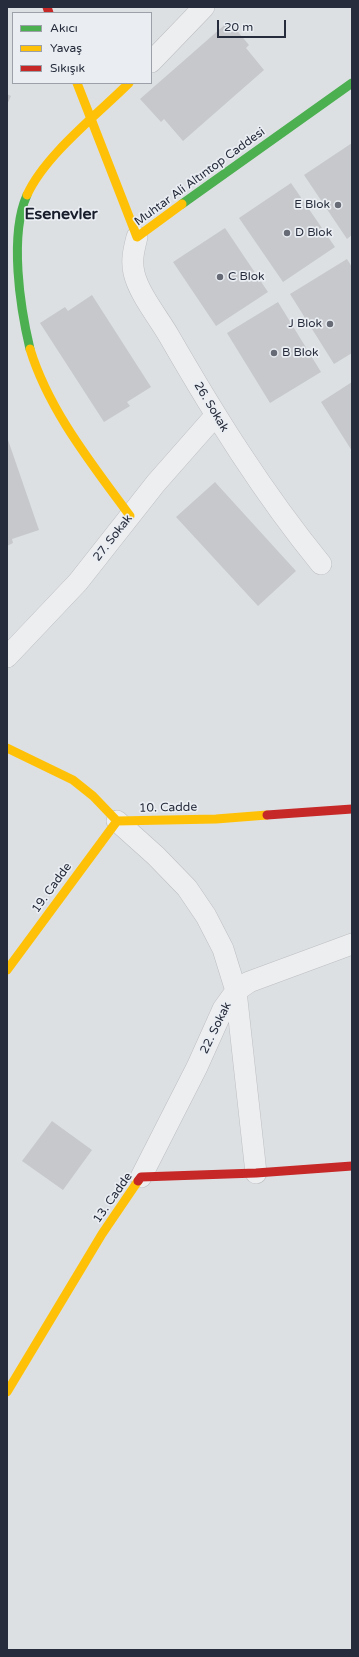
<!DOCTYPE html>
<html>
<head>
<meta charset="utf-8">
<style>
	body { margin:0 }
	#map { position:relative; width:359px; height:1657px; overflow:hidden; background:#dde0e3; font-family:"Varela Round",sans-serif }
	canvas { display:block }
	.frame { position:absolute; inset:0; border:8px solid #262c3b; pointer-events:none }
	.legend { position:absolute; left:12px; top:12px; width:140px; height:72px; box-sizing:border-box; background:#eaeef3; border:1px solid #9ca0a9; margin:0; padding:5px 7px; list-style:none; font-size:12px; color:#262c3b }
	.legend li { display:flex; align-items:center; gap:8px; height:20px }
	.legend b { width:20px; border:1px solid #9ca0a9 }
	.scale { position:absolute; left:217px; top:20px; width:69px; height:18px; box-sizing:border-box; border:2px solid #262c3b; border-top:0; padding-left:5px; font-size:12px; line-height:14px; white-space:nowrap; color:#262c3b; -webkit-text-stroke:3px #eaeef3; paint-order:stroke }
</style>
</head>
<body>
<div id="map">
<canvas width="359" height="1657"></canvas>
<div class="frame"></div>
<ul class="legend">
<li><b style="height:5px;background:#4caf50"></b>Akıcı</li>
<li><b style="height:5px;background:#ffc107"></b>Yavaş</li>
<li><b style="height:5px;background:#c62828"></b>Sıkışık</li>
</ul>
<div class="scale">20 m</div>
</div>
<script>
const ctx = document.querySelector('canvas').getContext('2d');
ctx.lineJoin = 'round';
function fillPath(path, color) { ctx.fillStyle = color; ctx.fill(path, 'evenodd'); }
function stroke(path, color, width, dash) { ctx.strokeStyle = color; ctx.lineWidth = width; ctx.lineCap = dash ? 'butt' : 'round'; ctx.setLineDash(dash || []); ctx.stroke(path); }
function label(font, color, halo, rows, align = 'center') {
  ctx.font = font + ' "Varela Round",sans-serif'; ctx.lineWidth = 3.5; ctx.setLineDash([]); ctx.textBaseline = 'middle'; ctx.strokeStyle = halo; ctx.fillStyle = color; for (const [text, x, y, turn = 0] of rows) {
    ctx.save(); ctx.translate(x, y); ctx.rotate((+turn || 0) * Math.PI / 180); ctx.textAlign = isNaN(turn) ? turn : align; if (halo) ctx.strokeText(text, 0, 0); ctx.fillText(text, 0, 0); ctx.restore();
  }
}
fillPath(new Path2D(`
	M229 21 249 45 246 48 264 70 183 141 164 119 161 122 140 99Z
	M7 94 11 96 7 105Z
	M352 143V235L347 239 304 175Z
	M291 183 335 247 283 282 239 218Z
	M225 228 268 292 216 326 173 262Z
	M347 259 352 267V353L334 364 290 294Z
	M92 295 151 387 127 402 130 406 104 422 40 323 65 307 68 311Z
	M278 302 321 372 270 403 227 333Z
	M352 382V451L321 402Z
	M7 437 39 530 12 539 13 543 7 546Z
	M215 482 296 571 258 606 176 517Z
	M52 1121 92 1150 63 1190 22 1161Z`), '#c6c8cb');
const street = new Path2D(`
	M151 62 204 7
	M137 237C134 249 131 260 134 273 139 294 158 317 169 336 215 416 263 493 321 564
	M7 657 78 582 156 483 215 416
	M117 821 156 856 187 888 206 916 223 949 236 991 256 1173
	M141 1177 197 1067 223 1009 236 991 249 982 352 944`);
stroke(street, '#bcbec1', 22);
stroke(street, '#edeef0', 21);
stroke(new Path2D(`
	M27 195C9 235 20 307 30 349
	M182 204 352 83`), '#4caf50', 9);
stroke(new Path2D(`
	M77 83 137 237 182 204
	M27 195C45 155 98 114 129 83
	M30 349C49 411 92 464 130 516
	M7 748 73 780 93 796 117 821 216 819 267 815
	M7 970 117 821
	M7 1392 102 1234 138 1181`), '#ffc107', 9);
stroke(new Path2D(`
	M47 7 49 13
	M267 815 352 809
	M138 1181 141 1177 256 1173 352 1166`), '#c62828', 9);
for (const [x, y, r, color] of [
	[338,205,4,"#666b76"],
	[287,233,4,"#666b76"],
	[220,277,4,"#666b76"],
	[330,324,4,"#666b76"],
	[274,353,4,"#666b76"]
]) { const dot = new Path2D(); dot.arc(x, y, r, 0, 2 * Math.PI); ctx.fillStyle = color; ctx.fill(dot); stroke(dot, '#eaeef3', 1.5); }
label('12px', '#262c3b', '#eaeef3', [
	["Muhtar Ali Altıntop Caddesi",200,177,-36],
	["26. Sokak",211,407,59],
	["27. Sokak",113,538,-52],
	["10. Cadde",168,808,-1],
	["19. Cadde",52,888,-54],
	["22. Sokak",216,1028,-64],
	["13. Cadde",113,1198,-55]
]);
label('12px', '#262c3b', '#eaeef3', [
	["E Blok",330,205,"right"],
	["D Blok",295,233],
	["C Blok",228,277],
	["J Blok",322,324,"right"],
	["B Blok",282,353]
], 'left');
label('bold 16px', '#181e2c', '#eaeef3', [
	["Esenevler",61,215]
]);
</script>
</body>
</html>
